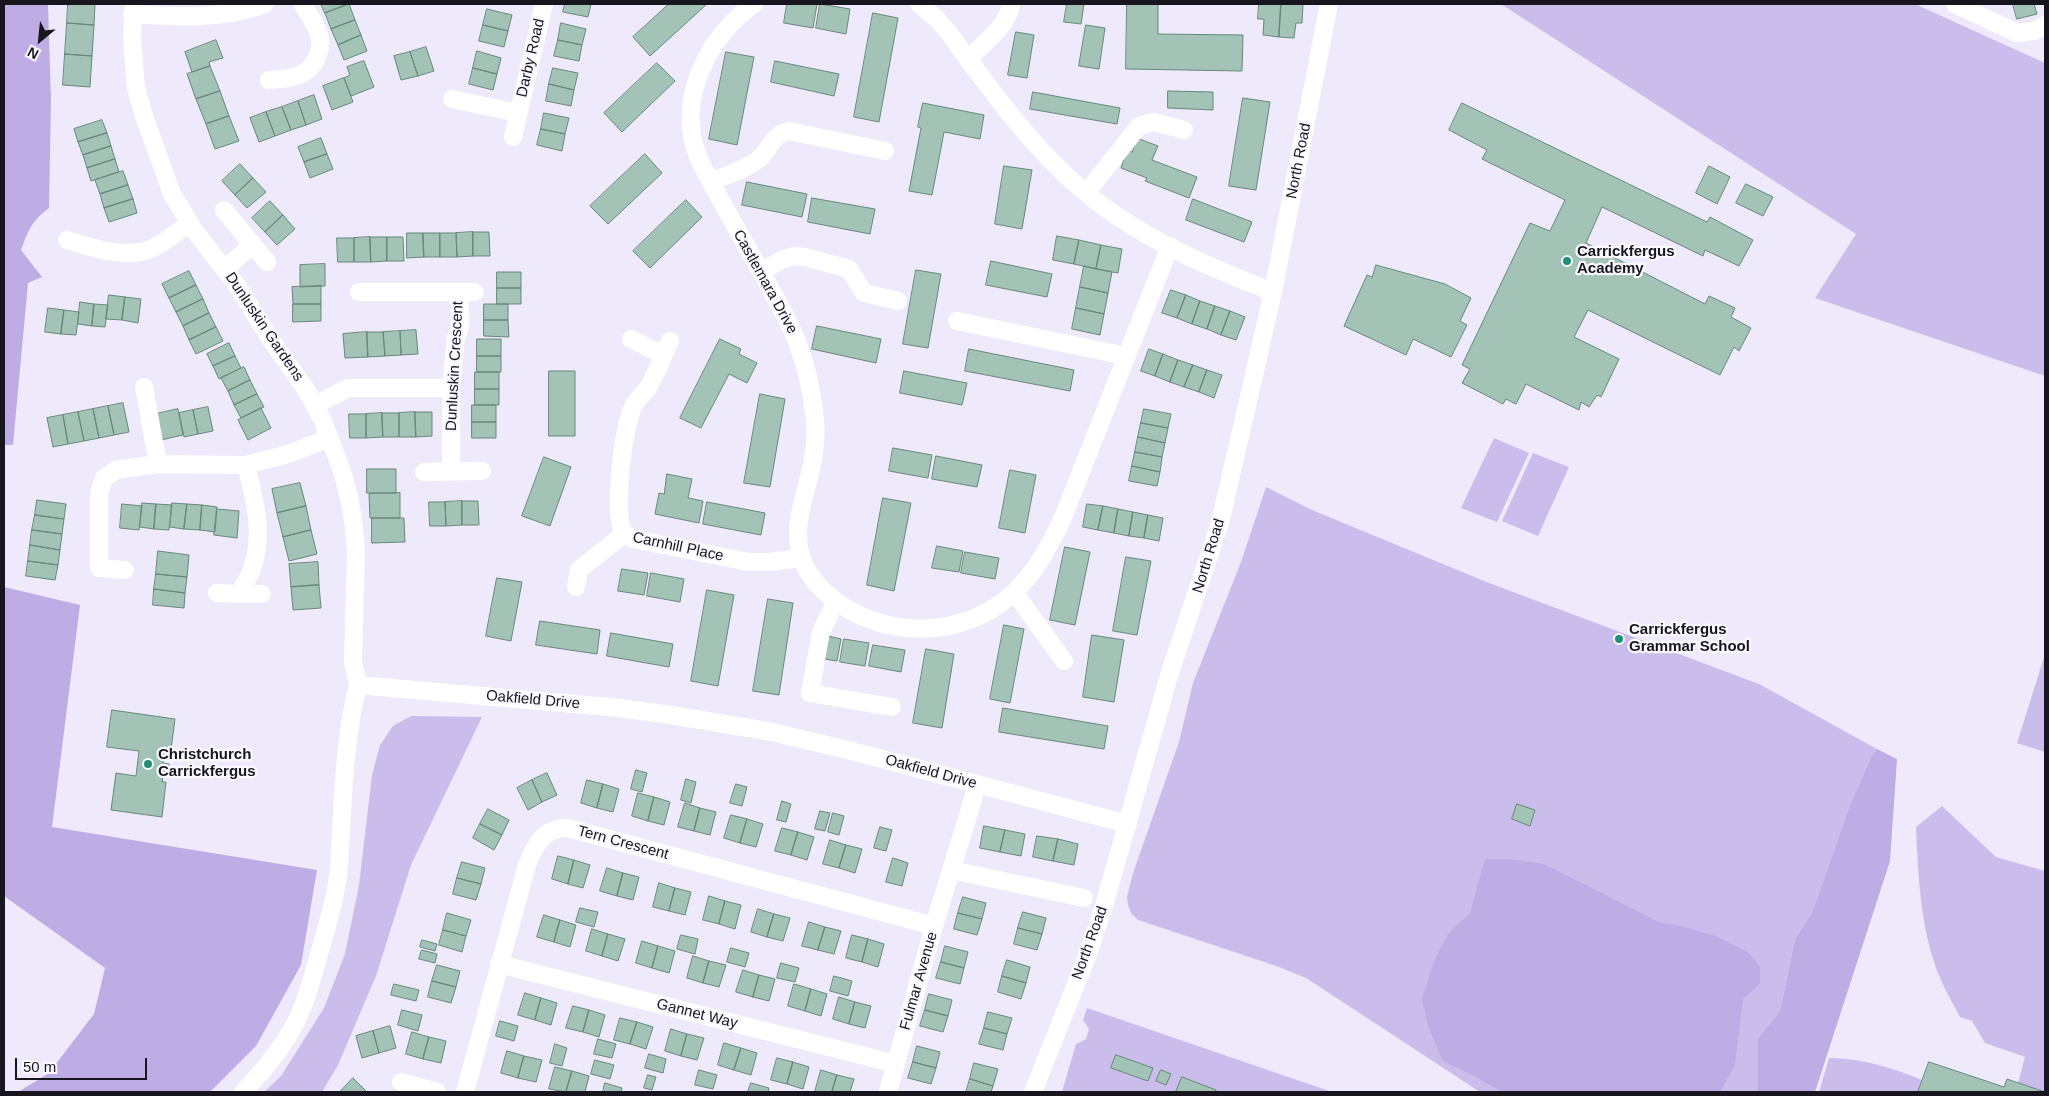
<!DOCTYPE html>
<html>
<head>
<meta charset="utf-8">
<style>
	body { margin:0 }
	#map { position:relative; width:2049px; height:1096px; overflow:hidden; background:#eeeafb; font-family:Helvetica,sans-serif }
	canvas { display:block }
	.frame { position:absolute; inset:0; border:5px solid #17151e; pointer-events:none }
	.north { position:absolute; left:15px; top:15px; width:50px; height:50px; -webkit-text-stroke:4px #faf9ff; paint-order:stroke; rotate:208deg; font-size:14px; font-weight:700; line-height:20px; text-align:center; color:#17151e }
	.north::after { content:''; display:block; margin:auto; width:18px; height:22px; background:#17151e; clip-path:polygon(50% 0,100% 100%,50% 72%,0 100%) }
	.scale { position:absolute; left:15px; top:1058px; width:132px; height:22px; box-sizing:border-box; border:2px solid #17151e; border-top:0; padding-left:6px; font-size:15px; line-height:18px; white-space:nowrap; color:#17151e; -webkit-text-stroke:4px #faf9ff; paint-order:stroke }
</style>
</head>
<body>
<div id="map">
<canvas width="2049" height="1096"></canvas>
<div class="frame"></div>
<div class="north">N</div>
<div class="scale">50 m</div>
</div>
<script>
const ctx = document.querySelector('canvas').getContext('2d');
ctx.lineJoin = 'round';
function fillPath(path, color) { ctx.fillStyle = color; ctx.fill(path, 'evenodd'); }
function stroke(path, color, width, dash) { ctx.strokeStyle = color; ctx.lineWidth = width; ctx.lineCap = dash ? 'butt' : 'round'; ctx.setLineDash(dash || []); ctx.stroke(path); }
function label(font, color, halo, rows, align = 'center') {
  ctx.font = font + ' Helvetica,sans-serif'; ctx.lineWidth = 4.5; ctx.setLineDash([]); ctx.textBaseline = 'middle'; ctx.strokeStyle = halo; ctx.fillStyle = color; for (const [text, x, y, turn = 0] of rows) {
    ctx.save(); ctx.translate(x, y); ctx.rotate((+turn || 0) * Math.PI / 180); ctx.textAlign = isNaN(turn) ? turn : align; if (halo) ctx.strokeText(text, 0, 0); ctx.fillText(text, 0, 0); ctx.restore();
  }
}
fillPath(new Path2D(`
	M1501 4H1915L2045 63V376L1815 298 1856 234Z
	M1494 438 1529 453 1497 522 1461 508Z
	M1533 453 1569 467 1538 536 1502 521Z
	M1266 487 1312 510 1489 583 1759 684 1877 749 1871 757 1849 807 1812 913 1795 939 1780 1011 1758 1038V1092H1480L1306 978 1279 967 1138 920 1131 913 1128 905 1127 897 1133 873 1179 742 1193 683 1241 562Z
	M2045 654V752L2017 743Z
	M411 716 482 717 411 865 376 976 338 1065 322 1092H264L281 1076 324 1008 345 954 359 885 372 775 380 745 393 726Z
	M1942 806 1996 857 2045 871V1092L2018 1083 2025 1057 1985 1043 1972 1021 1960 1017C1951 1000 1941 983 1935 965 1920 920 1918 873 1916 827Z
	M1087 1008 1332 1092H1062L1076 1044 1086 1039 1089 1029 1083 1020Z
	M1829 1058C1861 1058 1893 1068 1922 1080L1918 1092H1819Z`), '#cabdec');
fillPath(new Path2D(`
	M4 4H48L51 101 49 208C31 222 29 229 21 250L42 277 28 283 13 445H4Z
	M4 587 80 605 52 827 317 870 301 965 256 1046 210 1092H18L49 1073 94 1014 105 968 4 896Z
	M1877 749 1897 759 1890 861 1815 1092H1758V1038L1780 1011 1795 939 1812 913 1849 807 1871 757Z
	M1485 859H1510L1544 864 1659 922 1682 926 1718 937 1749 953 1760 967V984L1743 999 1735 1065 1720 1092H1502L1474 1076 1443 1061 1428 1026 1422 999 1434 961 1448 934 1470 913Z`), '#bdade4');
const building = new Path2D(`
	M68 4H95L94 25 67 23Z
	M321 4H349L325 13Z
	M349 4 355 20 331 29 325 13Z
	M565 4H591L588 17 563 12Z
	M669 4H707L650 56 633 37Z
	M787 4H817L813 28 784 23Z
	M820 4 850 9 846 34 816 28Z
	M1067 4H1084L1081 24 1064 22Z
	M1127 4H1158V34L1243 35 1242 71 1126 69Z
	M1259 4H1281L1279 37 1263 35 1264 19H1258Z
	M1281 4H1303L1302 23H1296L1294 38 1279 37Z
	M2013 4H2034L2037 14 2017 19Z
	M487 9 512 15 508 31 483 25Z
	M873 13 898 18 879 122 854 117Z
	M355 20 361 35 338 45 331 29Z
	M67 23 94 25 92 56 65 54Z
	M561 23 586 29 582 45 558 40Z
	M483 25 508 31 504 47 479 41Z
	M1086 25 1105 28 1099 69 1079 66Z
	M1016 32 1034 35 1027 78 1008 75Z
	M361 35 367 51 344 60 338 45Z
	M216 40 223 58 209 62 210 66 192 72 185 52Z
	M558 40 582 45 579 61 554 56Z
	M426 47 434 71 418 76 410 52Z
	M477 51 501 58 497 74 473 68Z
	M410 52 418 76 401 80 394 56Z
	M726 52 754 57 737 145 709 139Z
	M65 54 92 56 90 87 63 85Z
	M364 61 374 87 351 96 344 78 350 75 347 67Z
	M775 61 839 74 834 96 771 82Z
	M657 63 675 81 622 132 604 113Z
	M210 66 220 91 196 99 187 74Z
	M473 68 497 74 493 90 469 84Z
	M553 68 578 73 574 90 549 84Z
	M344 78 353 102 332 110 323 86Z
	M549 84 574 90 571 106 546 101Z
	M220 91 229 116 206 124 196 99Z
	M1168 91 1213 92V110L1168 108Z
	M1033 92 1120 108 1117 124 1030 109Z
	M314 95 322 119 306 125 298 101Z
	M1243 98 1270 102 1256 190 1229 186Z
	M298 101 306 125 291 130 282 107Z
	M923 103 984 115 980 139 944 132 932 195 909 191 921 128 918 127Z
	M1462 103 1707 222 1710 217 1753 240 1739 266 1705 250 1703 256 1602 207 1586 243 1705 304 1709 296 1735 308 1731 317 1751 328 1739 351 1734 347 1720 375 1588 310 1574 337 1619 359 1601 397 1597 395 1589 407 1581 402 1579 410 1526 384 1516 404 1506 399 1503 404 1462 383 1470 369 1462 365 1530 223 1550 231 1565 200 1482 159 1487 150 1449 130Z
	M282 107 291 130 275 136 266 112Z
	M266 112 275 136 259 142 250 118Z
	M544 113 569 118 565 134 541 129Z
	M229 116 239 141 215 149 206 124Z
	M102 120 107 133 78 142 74 129Z
	M541 129 565 134 562 151 537 145Z
	M107 133 111 146 83 155 78 142Z
	M321 138 327 154 304 162 298 147Z
	M1137 138 1158 146 1152 160 1197 177 1189 198 1145 181 1147 178 1121 168 1127 150 1132 152Z
	M111 146 115 159 87 168 83 155Z
	M327 154 333 169 310 178 304 162Z
	M645 154 662 173 608 224 590 206Z
	M115 159 119 172 91 181 87 168Z
	M240 164 253 178 235 195 222 181Z
	M1004 166 1032 170 1022 229 995 224Z
	M1709 166 1730 177 1717 204 1696 193Z
	M123 171 128 185 100 194 95 180Z
	M253 178 266 192 247 208 235 195Z
	M747 182 807 194 802 217 742 205Z
	M1746 184 1773 197 1763 216 1736 203Z
	M128 185 133 199 104 208 100 194Z
	M812 198 875 209 870 234 808 222Z
	M133 199 137 213 109 222 104 208Z
	M1193 199 1252 222 1244 242 1186 220Z
	M686 200 702 217 650 268 633 251Z
	M270 201 283 215 265 232 252 218Z
	M283 215 295 229 277 245 265 232Z
	M473 232V256L457 257 456 233Z
	M473 232H489L490 256H473Z
	M407 233H423L424 257 407 258Z
	M423 233H440V257H424Z
	M440 233H456L457 257H440Z
	M1057 236 1079 240 1074 264 1053 260Z
	M370 237 371 262H354V238Z
	M370 237H387V261L371 262Z
	M387 237H403L404 261H387Z
	M337 238H354V262H338Z
	M1079 240 1101 245 1096 269 1074 264Z
	M1101 245 1122 249 1118 273 1096 269Z
	M991 261 1052 274 1047 297 986 285Z
	M325 264V286L300 287V265Z
	M1376 265 1445 284 1471 298 1460 321 1467 325 1451 357 1413 339 1406 355 1344 326 1367 275 1372 277Z
	M1084 266 1112 272 1108 293 1080 287Z
	M916 270 941 274 928 348 903 344Z
	M189 271 196 285 169 298 162 284Z
	M497 272H521V288H497Z
	M196 285 203 299 176 312 169 298Z
	M321 286V304H293L292 287Z
	M1080 287 1108 293 1104 314 1076 308Z
	M497 288H521V304H497Z
	M1171 290 1186 295 1177 318 1162 313Z
	M109 295 125 297 122 320 106 319Z
	M1186 295 1200 301 1192 324 1177 318Z
	M125 297 141 299 138 323 122 320Z
	M203 299 209 313 183 326 176 312Z
	M1200 301 1215 306 1207 329 1192 324Z
	M80 302 94 304 92 326 78 324Z
	M94 304 108 305 105 327 92 326Z
	M293 304H321V321L293 322Z
	M484 304H508V320H484Z
	M1215 306 1230 311 1221 335 1207 329Z
	M48 308 64 310 61 334 45 332Z
	M1076 308 1104 314 1100 335 1072 329Z
	M64 310 79 312 76 335 61 334Z
	M1230 311 1245 317 1236 340 1221 335Z
	M209 313 216 327 189 340 183 326Z
	M484 320H508L509 337 484 336Z
	M817 326 881 339 876 363 812 349Z
	M216 327 223 341 196 354 189 340Z
	M416 330 418 354 401 355 400 331Z
	M400 331 401 355 385 356 383 332Z
	M367 332H383L385 356 368 357Z
	M367 332 368 357 345 358 343 334Z
	M477 339H501V356H477Z
	M720 339 741 349 739 354 757 363 747 383 729 374 701 428 680 418Z
	M229 343 235 356 213 366 207 354Z
	M969 349 1074 370 1070 391 965 371Z
	M1149 349 1163 354 1155 376 1141 371Z
	M1163 354 1178 360 1170 382 1155 376Z
	M235 356 241 368 219 379 213 366Z
	M477 356H501V372H477Z
	M1178 360 1193 365 1184 387 1170 382Z
	M1193 365 1207 370 1199 392 1184 387Z
	M244 367 250 380 228 391 221 378Z
	M1207 370 1222 375 1214 398 1199 392Z
	M549 371H575V436H549Z
	M904 371 967 383 962 405 900 393Z
	M475 372H499V389H475Z
	M250 380 257 394 234 405 228 391Z
	M475 389H499V405H475Z
	M257 394 264 407 241 418 234 405Z
	M760 394 785 399 770 487 744 483Z
	M123 403 129 432 114 435 108 406Z
	M472 405H496V422H472Z
	M108 406 114 435 99 438 93 409Z
	M208 407 213 431 198 434 193 410Z
	M261 408 271 428 248 440 238 420Z
	M93 409 99 438 84 441 78 412Z
	M178 409 183 435 161 440 156 414Z
	M1144 409 1171 414 1168 428 1141 423Z
	M193 410 198 434 184 437 179 413Z
	M78 412 84 441 68 444 63 415Z
	M415 412 416 437H399V413Z
	M415 412H432V436L416 437Z
	M382 413 383 437 366 438V414Z
	M382 413H399V437H383Z
	M349 414H366V438H350Z
	M63 415 68 444 53 447 47 418Z
	M472 422H496V438H472Z
	M1141 423 1168 428 1165 443 1138 437Z
	M1138 437 1165 443 1162 457 1135 452Z
	M893 448 932 455 928 478 889 471Z
	M1135 452 1162 457 1160 472 1132 466Z
	M936 456 982 465 977 487 932 479Z
	M544 457 571 467 550 526 522 516Z
	M1132 466 1160 472 1157 486 1129 481Z
	M367 469H396V493H367Z
	M1010 470 1036 475 1025 533 999 528Z
	M667 474 692 479 688 498 703 501 699 523 655 514 659 493 664 494Z
	M300 483 306 506 277 513 272 489Z
	M400 493V518H370L369 494Z
	M883 498 911 503 894 591 867 585Z
	M37 500 66 504 64 519 35 515Z
	M462 501H478L479 525H462Z
	M462 501V525L446 526 445 502Z
	M429 502H445L446 526H430Z
	M707 502 765 513 761 535 703 524Z
	M142 503 156 504 154 529 140 527Z
	M172 503 187 504 184 529 170 527Z
	M122 504 142 506 139 530 120 528Z
	M156 504 172 505 169 530 154 529Z
	M187 504 202 505 200 530 184 529Z
	M1087 504 1103 506 1098 530 1083 527Z
	M202 505 217 507 215 532 200 530Z
	M306 506 311 530 283 537 277 513Z
	M1103 506 1118 509 1114 533 1098 530Z
	M217 509 239 511 237 538 214 535Z
	M1118 509 1133 512 1129 536 1114 533Z
	M1133 512 1148 515 1144 538 1129 536Z
	M35 515 64 519 62 534 32 530Z
	M1148 515 1163 518 1159 541 1144 538Z
	M372 518H404L405 542 372 543Z
	M32 530 62 534 60 550 30 545Z
	M311 530 317 554 289 561 283 537Z
	M30 545 60 550 58 565 28 561Z
	M937 546 963 551 959 572 932 568Z
	M1065 547 1090 552 1075 625 1050 620Z
	M158 551 189 555 187 577 156 574Z
	M965 552 999 558 995 579 961 573Z
	M1126 557 1151 561 1137 635 1113 631Z
	M28 561 58 565 55 580 26 576Z
	M318 562 319 585 291 587 289 564Z
	M622 569 648 573 644 595 618 591Z
	M651 573 684 579 680 602 647 596Z
	M156 574 187 577 185 593 154 589Z
	M497 578 522 582 511 641 486 636Z
	M319 585 321 608 293 610 291 587Z
	M154 589 185 593 184 608 153 605Z
	M707 590 734 595 718 686 691 681Z
	M768 599 793 603 779 695 753 691Z
	M540 621 600 630 597 654 536 645Z
	M1004 625 1024 629 1010 703 990 699Z
	M611 633 673 644 669 667 607 656Z
	M1092 635 1124 640 1114 702 1083 697Z
	M828 636 841 639 837 661 824 659Z
	M844 639 869 643 865 666 840 662Z
	M873 645 905 650 901 672 869 666Z
	M926 649 954 654 942 728 913 723Z
	M1003 708 1108 726 1104 749 999 732Z
	M112 710 175 719 170 757H164L163 763 169 764 168 773 164 772 162 782H166L162 817 111 810 116 773 136 776 139 751 107 747Z
	M636 770 647 773 642 792 631 789Z
	M547 773 557 795 542 802 532 780Z
	M686 779 696 782 691 803 681 800Z
	M532 780 542 802 528 810 517 788Z
	M587 780 603 784 597 808 581 803Z
	M603 784 619 789 613 812 597 808Z
	M736 784 747 787 742 806 730 803Z
	M638 793 654 797 648 821 632 816Z
	M654 797 670 802 664 825 648 821Z
	M782 801 791 804 786 822 777 820Z
	M685 803 700 808 694 831 678 827Z
	M1517 804 1535 810 1530 826 1512 819Z
	M700 808 716 812 710 835 694 831Z
	M488 809 509 820 502 835 480 824Z
	M820 811 830 813 825 831 815 829Z
	M833 813 844 816 839 835 828 832Z
	M731 815 747 819 740 843 724 838Z
	M747 819 763 824 756 847 740 843Z
	M480 824 502 835 494 850 473 838Z
	M984 826 1005 830 1000 852 980 848Z
	M880 827 892 830 886 851 874 848Z
	M782 828 798 832 791 855 775 851Z
	M1005 830 1025 834 1021 856 1000 852Z
	M798 832 814 837 807 860 791 855Z
	M1037 836 1058 839 1053 861 1033 857Z
	M1058 839 1078 844 1074 865 1053 861Z
	M830 840 846 845 839 868 823 864Z
	M846 845 862 849 855 873 839 868Z
	M558 856 574 860 568 884 552 879Z
	M893 858 908 863 902 886 886 882Z
	M574 860 590 865 583 888 568 884Z
	M462 862 485 868 481 884 457 878Z
	M607 868 623 873 617 896 600 891Z
	M623 873 639 877 633 900 617 896Z
	M457 878 481 884 476 900 453 894Z
	M659 883 675 888 669 911 653 907Z
	M675 888 691 892 685 915 669 911Z
	M709 896 725 901 719 924 703 920Z
	M963 897 986 903 982 919 958 913Z
	M725 901 741 905 735 929 719 924Z
	M580 908 598 912 594 927 576 922Z
	M758 909 774 914 767 937 751 932Z
	M1023 912 1046 918 1042 934 1018 928Z
	M447 913 471 920 466 936 443 930Z
	M958 913 982 919 977 935 954 929Z
	M774 914 790 918 783 941 767 937Z
	M544 915 560 920 554 942 537 937Z
	M560 920 576 925 570 947 554 942Z
	M809 922 825 927 818 950 802 946Z
	M825 927 841 931 834 954 818 950Z
	M1018 928 1042 934 1037 950 1014 944Z
	M592 929 608 934 602 956 586 951Z
	M443 930 466 936 462 952 439 945Z
	M608 934 625 939 618 961 602 956Z
	M681 935 698 939 695 954 677 949Z
	M852 935 868 939 862 962 846 958Z
	M868 939 884 944 878 967 862 962Z
	M422 940 437 944 435 951 420 947Z
	M642 941 658 946 652 968 636 963Z
	M658 946 675 951 669 973 652 968Z
	M945 946 968 952 964 968 941 962Z
	M731 948 749 953 745 967 727 962Z
	M422 950 437 954 435 963 419 959Z
	M693 956 709 961 703 983 687 978Z
	M1007 960 1030 967 1026 983 1002 976Z
	M709 961 726 965 719 987 703 983Z
	M941 962 964 968 960 984 936 978Z
	M781 963 799 968 795 982 777 978Z
	M437 965 460 971 456 987 432 981Z
	M743 970 759 975 753 997 736 992Z
	M759 975 775 979 769 1001 753 997Z
	M834 976 852 981 848 996 830 991Z
	M1002 976 1026 983 1021 999 998 992Z
	M432 981 456 987 451 1003 428 997Z
	M394 984 419 990 416 1001 391 995Z
	M794 984 811 989 805 1011 788 1006Z
	M811 989 827 994 821 1016 805 1011Z
	M525 993 541 998 535 1020 518 1015Z
	M929 994 952 1000 948 1016 925 1010Z
	M839 997 855 1002 849 1024 833 1019Z
	M541 998 557 1003 551 1025 535 1020Z
	M855 1002 871 1006 865 1028 849 1024Z
	M573 1006 589 1010 583 1032 566 1028Z
	M402 1010 422 1015 418 1031 398 1025Z
	M589 1010 605 1015 599 1037 583 1032Z
	M925 1010 948 1016 943 1032 920 1026Z
	M988 1012 1012 1018 1007 1034 984 1028Z
	M620 1018 637 1022 630 1044 614 1040Z
	M500 1021 518 1026 514 1041 496 1036Z
	M637 1022 653 1027 646 1049 630 1044Z
	M390 1026 396 1048 379 1053 373 1031Z
	M984 1028 1007 1034 1003 1050 979 1044Z
	M671 1029 687 1034 681 1056 665 1051Z
	M373 1031 379 1053 362 1058 356 1036Z
	M412 1032 429 1037 423 1059 406 1054Z
	M687 1034 704 1038 697 1060 681 1056Z
	M429 1037 446 1041 441 1063 423 1059Z
	M598 1039 616 1044 612 1058 594 1054Z
	M724 1043 741 1048 734 1070 718 1065Z
	M555 1044 567 1048 562 1066 550 1063Z
	M917 1046 940 1052 936 1068 913 1062Z
	M741 1048 757 1053 751 1075 734 1070Z
	M507 1051 524 1056 518 1078 501 1073Z
	M649 1054 666 1059 663 1073 645 1068Z
	M1116 1055 1153 1068 1148 1081 1111 1068Z
	M524 1056 542 1060 536 1082 518 1078Z
	M777 1058 793 1062 787 1084 771 1080Z
	M595 1060 614 1065 610 1079 591 1074Z
	M793 1062 809 1067 803 1089 787 1084Z
	M913 1062 936 1068 931 1084 908 1078Z
	M1929 1062 2004 1087 2007 1079 2045 1092H1918Z
	M974 1063 998 1069 993 1086 970 1079Z
	M555 1067 572 1071 566 1092 549 1089Z
	M699 1070 717 1075 713 1089 695 1085Z
	M821 1070 837 1075 832 1092H815Z
	M1161 1070 1171 1074 1166 1085 1156 1081Z
	M572 1071 589 1076 585 1092H566Z
	M648 1075 656 1077 652 1090 644 1088Z
	M837 1075 854 1079 850 1092H832Z
	M1182 1077 1216 1090 1215 1092H1176Z
	M353 1078 366 1091 365 1092H340Z
	M970 1079 993 1086 991 1092H966Z
	M605 1083 622 1088 621 1092H603Z
	M751 1083 769 1088 768 1092H748Z`);
fillPath(building, '#a3c3b6');
stroke(building, '#68877b', 1);
stroke(new Path2D(`
	M134 4 132 39 136 88 144 116 172 194 194 230 238 287 269 337 307 391 323 421 341 468 349 497 354 527 356 553 353 661 358 685
	M754 4C714 33 684 83 692 135 694 148 699 160 705 171 725 210 747 246 768 284 778 303 789 321 797 342 806 364 811 388 814 412 817 428 815 448 812 465 805 499 788 534 806 568 815 585 830 598 846 608 895 637 957 636 1004 601 1032 580 1050 546 1064 515L1170 246
	M919 4 937 19 949 33C994 95 1039 158 1101 205 1152 243 1214 269 1273 292
	M1955 4 2017 33 2034 31 2045 25
	M132 14C179 17 220 20 265 4
	M968 59C984 42 1007 28 1011 4
	M269 80C290 79 310 77 318 55 320 49 321 41 319 35 316 24 308 14 303 4
	M452 99 518 113
	M513 137 544 4
	M711 182C726 175 748 169 761 157 771 147 773 134 789 131L885 151
	M1087 192 1139 126 1154 122 1184 130
	M224 210 267 262
	M67 240C92 248 125 259 151 249 165 243 177 232 189 223
	M225 269 253 244
	M761 271 784 259 794 256 805 257 849 269 864 293 898 301
	M359 292H475
	M957 321 1126 356
	M631 339 663 355
	M670 341C663 356 657 372 649 386 644 394 636 399 633 407 623 429 613 510 623 532L633 539 749 562H769L802 558
	M144 387 158 464
	M315 405 348 388H451
	M451 471V388L456 337C463 325 460 306 458 292
	M424 472 482 471
	M125 570 99 568V493L104 478 116 470 158 464 246 465 288 454 330 438
	M576 587 579 570 624 534
	M1014 592 1064 661
	M217 593 239 594C243 586 249 578 252 569 264 534 255 500 246 465
	M239 594H262
	M836 601 821 632 810 693 892 707
	M951 870 1084 898
	M499 964 896 1064
	M401 1082 437 1092
	M243 1092C263 1072 287 1042 299 1016 309 993 315 968 322 944 329 919 337 892 339 866 343 805 343 745 358 685L619 708 671 715 767 731 848 750 1128 824
	M465 1092 527 865C535 845 544 827 568 828L934 926
	M888 1092 934 926 974 796 975 784
	M1033 1092 1088 954 1104 906 1170 672 1220 523 1273 292 1329 4`), '#fff', 18);
for (const [x, y, r, color] of [
	[1567,261,5,"#209172"],
	[1619,639,5,"#209172"],
	[148,764,5,"#209172"]
]) { const dot = new Path2D(); dot.arc(x, y, r, 0, 2 * Math.PI); ctx.fillStyle = color; ctx.fill(dot); stroke(dot, '#faf9ff', 2); }
label('15px', '#17151e', '#faf9ff', [
	["Darby Road",531,58,-77],
	["North Road",1299,161,-79],
	["Castlemara Drive",765,282,61],
	["Dunluskin Gardens",264,327,56],
	["Dunluskin Crescent",455,366,-87],
	["Carnhill Place",678,547,12],
	["North Road",1209,556,-73],
	["Oakfield Drive",533,700,5],
	["Oakfield Drive",931,772,15],
	["Tern Crescent",623,843,15],
	["North Road",1090,943,-70],
	["Fulmar Avenue",919,981,-74],
	["Gannet Way",697,1014,14]
]);
label('bold 15px', '#17151e', '#faf9ff', [
	["Carrickfergus",1577,252],
	["Academy",1577,269],
	["Carrickfergus",1629,630],
	["Grammar School",1629,647],
	["Christchurch",158,755],
	["Carrickfergus",158,772]
], 'left');
</script>
</body>
</html>
